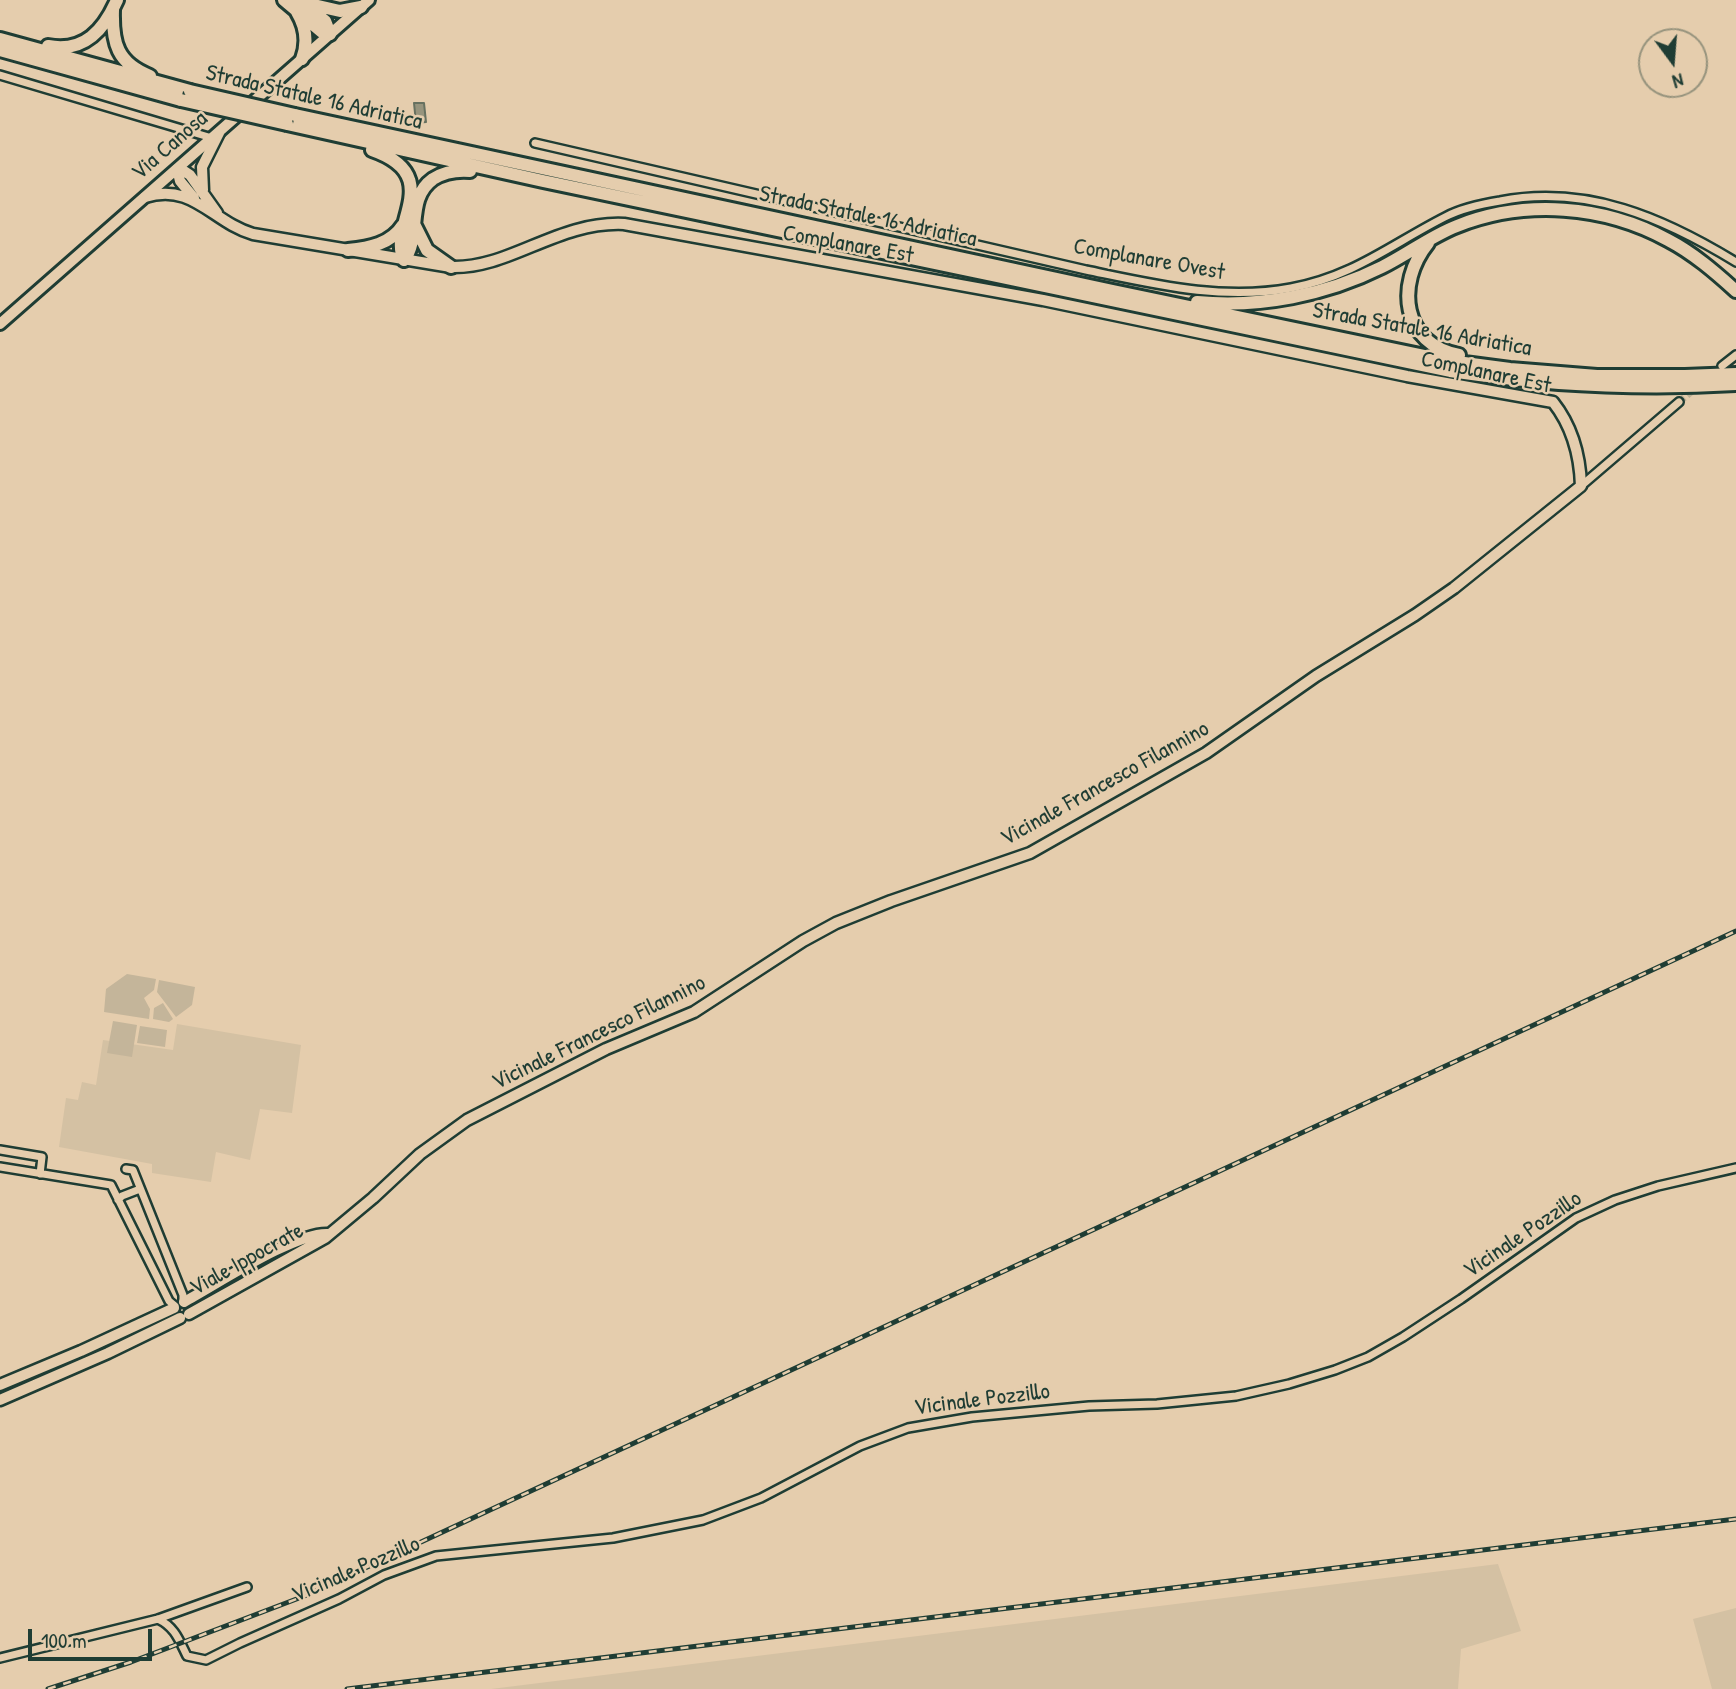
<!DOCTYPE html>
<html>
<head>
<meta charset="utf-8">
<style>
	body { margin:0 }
	#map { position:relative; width:1736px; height:1689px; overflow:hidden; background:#e5cdad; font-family:"Patrick Hand",sans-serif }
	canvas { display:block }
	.north { position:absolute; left:1638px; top:28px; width:70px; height:70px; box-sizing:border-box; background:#e5cdad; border:2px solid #96937d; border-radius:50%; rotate:164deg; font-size:19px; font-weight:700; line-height:28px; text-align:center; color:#1f3d34 }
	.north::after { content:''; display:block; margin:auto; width:24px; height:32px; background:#1f3d34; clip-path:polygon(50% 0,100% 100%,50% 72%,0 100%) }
	.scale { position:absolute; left:28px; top:1629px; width:124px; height:32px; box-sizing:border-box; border:4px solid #1f3d34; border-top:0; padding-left:9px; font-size:21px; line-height:24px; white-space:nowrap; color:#1f3d34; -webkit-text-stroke:5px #e5cdad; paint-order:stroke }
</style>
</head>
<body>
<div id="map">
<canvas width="1736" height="1689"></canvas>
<div class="north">N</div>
<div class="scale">100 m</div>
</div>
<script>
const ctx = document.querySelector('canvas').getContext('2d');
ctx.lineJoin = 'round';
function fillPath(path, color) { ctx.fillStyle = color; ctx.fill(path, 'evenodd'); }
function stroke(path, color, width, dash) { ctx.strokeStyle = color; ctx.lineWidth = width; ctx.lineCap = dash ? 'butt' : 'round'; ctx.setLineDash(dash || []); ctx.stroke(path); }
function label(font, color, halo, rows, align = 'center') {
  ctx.font = font + ' "Patrick Hand",sans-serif'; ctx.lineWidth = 5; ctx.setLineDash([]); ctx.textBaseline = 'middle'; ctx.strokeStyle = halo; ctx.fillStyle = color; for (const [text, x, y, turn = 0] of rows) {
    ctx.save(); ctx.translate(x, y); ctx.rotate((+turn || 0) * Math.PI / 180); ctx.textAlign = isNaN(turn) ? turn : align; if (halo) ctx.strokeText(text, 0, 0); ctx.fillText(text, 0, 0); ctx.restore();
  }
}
fillPath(new Path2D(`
	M177 1024 301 1045 292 1113 260 1109 250 1160 216 1152 211 1182 152 1173V1164L59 1147 66 1098 78 1100 82 1082 96 1085 103 1040 173 1050Z
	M1498 1564 1521 1631 1461 1649 1458 1689H491Z
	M1736 1608V1689H1712L1693 1619Z`), '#d4c1a3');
fillPath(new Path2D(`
	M127 974 156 979 154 990 144 998 150 1009 149 1019 104 1012 106 989Z
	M159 980 195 987 192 1005 176 1017 157 992Z
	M163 1003 173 1019 169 1022 153 1019 154 1008Z
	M113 1021 137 1025 132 1057 107 1053Z
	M140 1026 167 1030 165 1047 137 1043Z`), '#c4b59a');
const water = new Path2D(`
	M414 103H424L426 122 416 123Z`);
fillPath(water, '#97947d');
stroke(water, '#677160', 2);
stroke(new Path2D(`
	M1679 402 1697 387`), '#bdb095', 7, [7, 3.5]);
const street = new Path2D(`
	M0 75 212 138
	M535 143 1086 270C1154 284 1222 301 1291 288 1354 276 1390 245 1445 217 1462 208 1481 204 1500 201 1587 184 1664 218 1736 262
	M1722 366 1736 355
	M1581 486 1679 402
	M0 1150 42 1157 40 1174
	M0 1167 111 1185 169 1301 175 1306
	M126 1169 133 1170 183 1295V1302
	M118 1200 122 1196 140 1189
	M158 1619C175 1627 179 1640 187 1656L206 1660 240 1643 339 1599 384 1575 436 1556 613 1538 703 1520 761 1498 860 1446 908 1428 972 1417 1089 1406 1157 1404 1236 1396 1289 1384 1335 1370 1368 1357 1403 1337 1461 1299 1576 1218 1615 1200 1658 1186 1736 1168
	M0 1658 158 1619 247 1587`);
const secondary = new Path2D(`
	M177 169 184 171 190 175 217 213
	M177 169 180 181 194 198
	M203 190 202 167 219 133
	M145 197C193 182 212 222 253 234L451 267C510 269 557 221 624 224L1043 300 1407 376 1553 402C1572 426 1580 454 1581 486L1454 588 1415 615 1316 676 1206 753 1030 853 891 901 836 923 803 941 694 1012 606 1049 467 1120 420 1154 373 1198 325 1238 189 1314
	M184 1302C216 1285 296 1231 329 1234
	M0 1385 81 1351 174 1308
	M0 1400 108 1353 180 1318`);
const primary = new Path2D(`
	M0 324 369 0`);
const highway = new Path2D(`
	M284 0 322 32 330 34
	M291 0 340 11 361 7
	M307 6 325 21 330 34
	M113 10C112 43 117 63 150 76
	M297 12C306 27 308 43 302 59
	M0 39 190 91
	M48 46C84 53 104 30 117 0
	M0 50 181 100
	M295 115 1113 291 1449 361 1510 369 1597 376H1685L1736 374
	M287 124 543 181 1450 371C1546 385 1640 390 1736 384
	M372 150C447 176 387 225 404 260
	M415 226 427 250 451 267
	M1428 243C1395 284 1402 344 1459 355
	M348 250C369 248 391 244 403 225
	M404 260C422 236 405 199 433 179 444 172 457 170 470 171
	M1197 302C1260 308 1326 295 1382 267 1408 254 1431 236 1457 226 1525 199 1604 205 1668 240 1693 253 1715 272 1736 291`);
stroke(street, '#1f3d34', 12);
stroke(secondary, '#1f3d34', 15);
stroke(primary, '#1f3d34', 16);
stroke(highway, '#1f3d34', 18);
stroke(street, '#e5cdad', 7);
stroke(secondary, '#e5cdad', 10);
stroke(primary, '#e5cdad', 10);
stroke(highway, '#e5cdad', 12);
const rail = new Path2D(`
	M48 1689 131 1662 307 1595 1736 931
	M347 1689 1736 1519`);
stroke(rail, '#1f3d34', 5);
stroke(rail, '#e5cdad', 2.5, [8]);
const highwayBridge = new Path2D(`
	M190 91 295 115
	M181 100 287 124`);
stroke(highwayBridge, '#1f3d34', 18, []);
stroke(highwayBridge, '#e5cdad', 12);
label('23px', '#1f3d34', '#e5cdad', [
	["Strada Statale 16 Adriatica",314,98,13],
	["Via Canosa",170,146,-41],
	["Strada Statale 16 Adriatica",868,217,12],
	["Complanare Est",848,245,10],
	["Complanare Ovest",1149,260,10],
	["Strada Statale 16 Adriatica",1422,330,10],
	["Complanare Est",1486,373,12],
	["Vicinale Francesco Filannino",1105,784,-29],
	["Vicinale Francesco Filannino",599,1033,-26],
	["Vicinale Pozzillo",1523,1235,-34],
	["Viale Ippocrate",247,1260,-29],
	["Vicinale Pozzillo",982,1400,-7],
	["Vicinale Pozzillo",356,1570,-23]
]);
</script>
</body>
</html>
